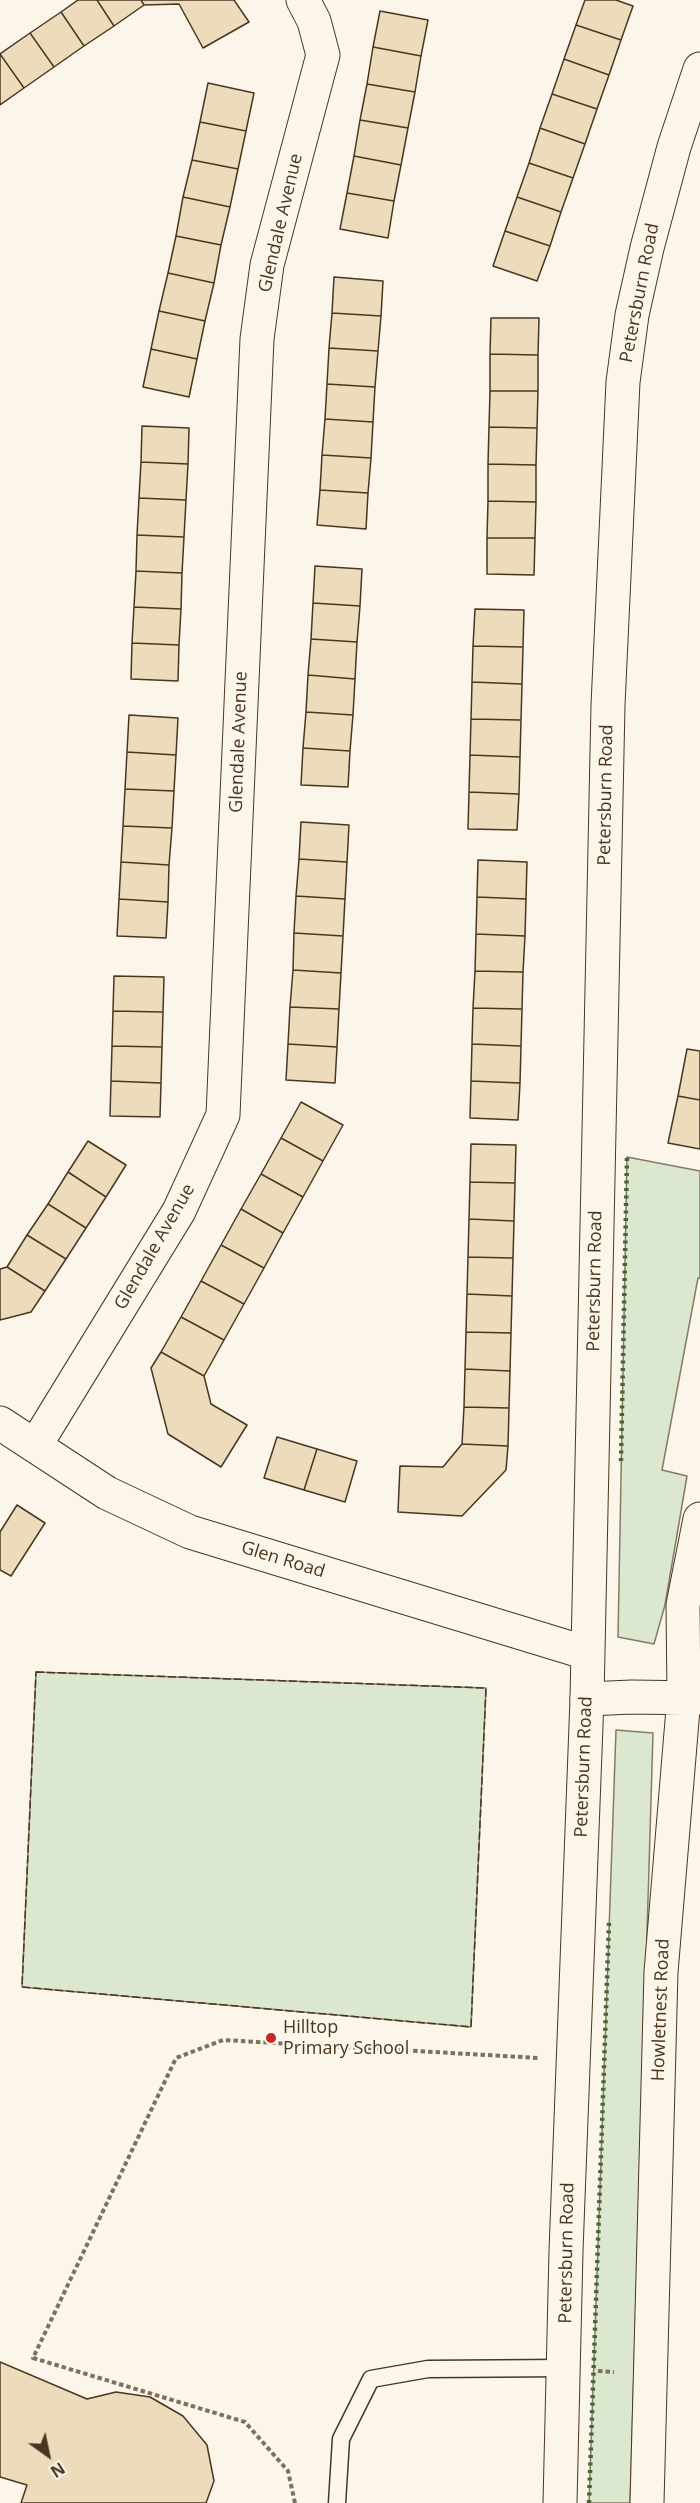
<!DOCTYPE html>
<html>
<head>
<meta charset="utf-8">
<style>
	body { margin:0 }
	#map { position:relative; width:700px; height:2503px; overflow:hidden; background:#fbf6e9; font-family:"Open Sans",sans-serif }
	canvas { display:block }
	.north { position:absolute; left:18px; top:2425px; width:60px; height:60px; -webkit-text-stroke:4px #fbf6e9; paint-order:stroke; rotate:147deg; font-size:16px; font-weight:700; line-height:24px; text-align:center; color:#4a3520 }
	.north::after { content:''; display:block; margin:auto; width:21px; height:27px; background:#4a3520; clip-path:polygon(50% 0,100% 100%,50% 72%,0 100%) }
</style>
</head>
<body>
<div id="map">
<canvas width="700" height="2503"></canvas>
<div class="north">N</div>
</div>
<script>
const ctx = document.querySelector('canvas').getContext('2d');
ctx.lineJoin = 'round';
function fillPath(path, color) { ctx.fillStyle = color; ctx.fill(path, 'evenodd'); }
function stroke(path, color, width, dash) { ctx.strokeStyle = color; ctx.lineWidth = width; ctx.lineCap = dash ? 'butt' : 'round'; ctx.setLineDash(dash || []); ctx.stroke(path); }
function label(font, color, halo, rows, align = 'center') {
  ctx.font = font + ' "Open Sans",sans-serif'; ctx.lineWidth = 4.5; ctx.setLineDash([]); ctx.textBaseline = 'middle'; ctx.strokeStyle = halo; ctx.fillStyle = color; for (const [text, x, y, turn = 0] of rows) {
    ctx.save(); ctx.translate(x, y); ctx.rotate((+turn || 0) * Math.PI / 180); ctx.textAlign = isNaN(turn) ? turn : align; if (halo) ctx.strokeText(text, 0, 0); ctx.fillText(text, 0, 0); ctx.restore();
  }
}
const green = new Path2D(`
	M627 1157 700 1171V1278H698L662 1470 687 1476 665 1605 654 1644 618 1637Z
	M36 1672 486 1688 471 2027 22 1987Z
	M616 1730 653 1733 630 2503H589Z`);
fillPath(green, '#dce7d0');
stroke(green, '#887966', 1.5);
const building = new Path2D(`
	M78 0H97L114 26 84 46 61 12Z
	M97 0H141L144 5 114 26Z
	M141 0H234L249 22 203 48 179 4 144 5Z
	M585 0H616L633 6 621 40 576 25Z
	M380 11 428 20 421 56 373 47Z
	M61 12 84 46 54 67 30 33Z
	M576 25 621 40 609 75 564 59Z
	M30 33 54 67 24 88 0 54Z
	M373 47 421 56 415 92 367 84Z
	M0 54 24 88 0 105Z
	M564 59 609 75 597 109 552 94Z
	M208 83 254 93 246 131 200 122Z
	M367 84 415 92 408 128 360 120Z
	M552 94 597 109 585 144 540 128Z
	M360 120 408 128 401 165 354 156Z
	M200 122 246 131 238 169 192 160Z
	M540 128 585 144 573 178 529 163Z
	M354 156 401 165 394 201 347 193Z
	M192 160 238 169 230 207 183 197Z
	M529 163 573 178 561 212 517 197Z
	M347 193 394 201 388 238 340 229Z
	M183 197 230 207 221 245 176 236Z
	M517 197 561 212 550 246 505 231Z
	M505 231 550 246 537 281 493 266Z
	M176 236 221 245 214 283 168 273Z
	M168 273 214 283 205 321 159 311Z
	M334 277 383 281 381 316 332 313Z
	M159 311 205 321 197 359 151 349Z
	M332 313 381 316 378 351 329 348Z
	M491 318H539L538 355 490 354Z
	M329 348 378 351 375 387 327 384Z
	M151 349 197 359 189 397 143 387Z
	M490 354 538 355V391H490Z
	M327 384 375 387 373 422 325 419Z
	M490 391H538L537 428 489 427Z
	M325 419 373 422 371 458 322 455Z
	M142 426 189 428 188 464 141 462Z
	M489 427 537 428 536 465 488 464Z
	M322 455 371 458 368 493 320 490Z
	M141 462 188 464 186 500 139 498Z
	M488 464 536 465V502L488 501Z
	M320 490 368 493 366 529 317 525Z
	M139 498 186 500 184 537 137 535Z
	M488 501 536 502 535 538H487Z
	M137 535 184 537 182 573 136 571Z
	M487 538H535L534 575 487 574Z
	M315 566 362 569 360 606 313 603Z
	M136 571 182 573 181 609 134 607Z
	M313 603 360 606 357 642 311 639Z
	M134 607 181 609 179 645 132 643Z
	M475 609 524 610 523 647 473 646Z
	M311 639 357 642 355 679 308 675Z
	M132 643 179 645 178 681 131 679Z
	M473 646 523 647 522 684 472 682Z
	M308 675 355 679 353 715 306 712Z
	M472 682 522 684 521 720 471 719Z
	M306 712 353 715 350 751 303 748Z
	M129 715 178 718 176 755 127 752Z
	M471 719 521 720 520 757 470 755Z
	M303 748 350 751 348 787 301 785Z
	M127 752 176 755 174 791 125 789Z
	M470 755 520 757 519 794 469 792Z
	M125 789 174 791 172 828 123 826Z
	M469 792 519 794 517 830 468 829Z
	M301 822 349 825 347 862 299 859Z
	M123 826 172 828 169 865 121 862Z
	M299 859 347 862 345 899 296 896Z
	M478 860 527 862 526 899 477 897Z
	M121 862 169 865 168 902 119 899Z
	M296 896 345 899 343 936 294 933Z
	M477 897 526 899 525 936 476 934Z
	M119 899 168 902 166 938 117 936Z
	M294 933 343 936 341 973 293 970Z
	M476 934 525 936 523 972 475 971Z
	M293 970 341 973 339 1009 290 1007Z
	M475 971 523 972 522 1009 473 1008Z
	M114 976 164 977 163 1012 113 1011Z
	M290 1007 339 1009 337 1047 288 1044Z
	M473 1008 522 1009 521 1046 472 1044Z
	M113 1011 163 1012 162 1047 112 1046Z
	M288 1044 337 1047 335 1083 286 1080Z
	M472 1044 521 1046 520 1083 471 1081Z
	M112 1046 162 1047 161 1083 111 1081Z
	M687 1049 700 1051V1100L678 1096Z
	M111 1081 161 1083 160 1117 110 1116Z
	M471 1081 520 1083 518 1120 470 1118Z
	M678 1096 700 1100V1149L668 1143Z
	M301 1102 343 1125 323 1161 281 1138Z
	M281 1138 323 1161 303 1197 261 1174Z
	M88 1141 126 1165 106 1197 68 1172Z
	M471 1144 516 1145 515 1183 470 1182Z
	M68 1172 106 1197 86 1228 48 1204Z
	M261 1174 303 1197 283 1233 241 1209Z
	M470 1182 515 1183 514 1221 469 1219Z
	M48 1204 86 1228 66 1259 27 1235Z
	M241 1209 283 1233 264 1268 221 1245Z
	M469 1219 514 1221 513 1258 468 1257Z
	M27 1235 66 1259 45 1291 7 1267Z
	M221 1245 264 1268 244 1304 201 1281Z
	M468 1257 513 1258 512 1296 467 1294Z
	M7 1267 45 1291 31 1312 0 1320V1269Z
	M201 1281 244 1304 224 1340 181 1317Z
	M467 1294 512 1296 511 1333 466 1332Z
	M181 1317 224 1340 204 1376 161 1352Z
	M466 1332 511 1333 510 1371 465 1369Z
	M161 1352 204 1376 211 1404 247 1425 221 1467 168 1434 151 1368Z
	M465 1369 510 1371 509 1408 464 1407Z
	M464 1407 509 1408 508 1446 462 1444Z
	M277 1437 317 1449 304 1490 264 1478Z
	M462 1444 508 1446 506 1470 462 1516 398 1512 400 1466 443 1467Z
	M317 1449 357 1461 345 1502 304 1490Z
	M17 1505 45 1523 11 1576 0 1570V1532Z
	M0 2362 87 2399 116 2392 150 2397 183 2416 207 2445 214 2481 206 2503H21L27 2485 0 2477Z`);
fillPath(building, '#ecdcbc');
stroke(building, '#4a3520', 1.5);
const lane = new Path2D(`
	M337 2503 341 2439 371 2379 428 2369 565 2368`);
const street = new Path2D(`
	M0 1423 107 1493 190 1532 587 1653
	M35 1446 179 1211 223 1115 257 339 267 265 323 55 314 21 303 0
	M587 1699 632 1697 700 1698
	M647 2503 661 1972 684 1697 683 1605 700 1519`);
const secondary = new Path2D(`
	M560 2503 566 2251 587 1699 608 705 623 382 632 315 647 248 674 147 700 69`);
stroke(lane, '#4a3520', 19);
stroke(street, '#4a3520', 35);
stroke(secondary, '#4a3520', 35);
stroke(new Path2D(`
	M598 2371 614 2372
	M295 2503 288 2471 245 2422 33 2358 176 2058 223 2040 539 2058`), '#7f6f5c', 4, [4.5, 3]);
stroke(lane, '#fbf6e9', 16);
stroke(street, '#fbf6e9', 33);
stroke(secondary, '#fbf6e9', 33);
stroke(new Path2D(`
	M621 1461 627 1157
	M589 2503 609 1922`), '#436837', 4.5, [3, 4.5]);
stroke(new Path2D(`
	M36 1672 486 1688 471 2027 22 1987Z`), '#4a3520', 1.5, [8, 3]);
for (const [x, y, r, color] of [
	[271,2038,6,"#c62828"]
]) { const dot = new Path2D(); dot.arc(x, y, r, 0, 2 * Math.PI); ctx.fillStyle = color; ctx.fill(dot); stroke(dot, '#fbf6e9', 2); }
label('18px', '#4a3520', '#fbf6e9', [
	["Glendale Avenue",281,223,-77],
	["Petersburn Road",640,293,-79],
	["Glendale Avenue",239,742,-88],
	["Petersburn Road",606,795,-89],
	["Glendale Avenue",155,1247,-60],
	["Petersburn Road",595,1281,-89],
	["Glen Road",283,1560,17],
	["Petersburn Road",584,1767,-88],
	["Howletnest Road",661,2010,-88],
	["Petersburn Road",567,2253,-89]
]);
label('18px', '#4a3520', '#fbf6e9', [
	["Hilltop",283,2028],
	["Primary School",283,2049]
], 'left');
</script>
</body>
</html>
